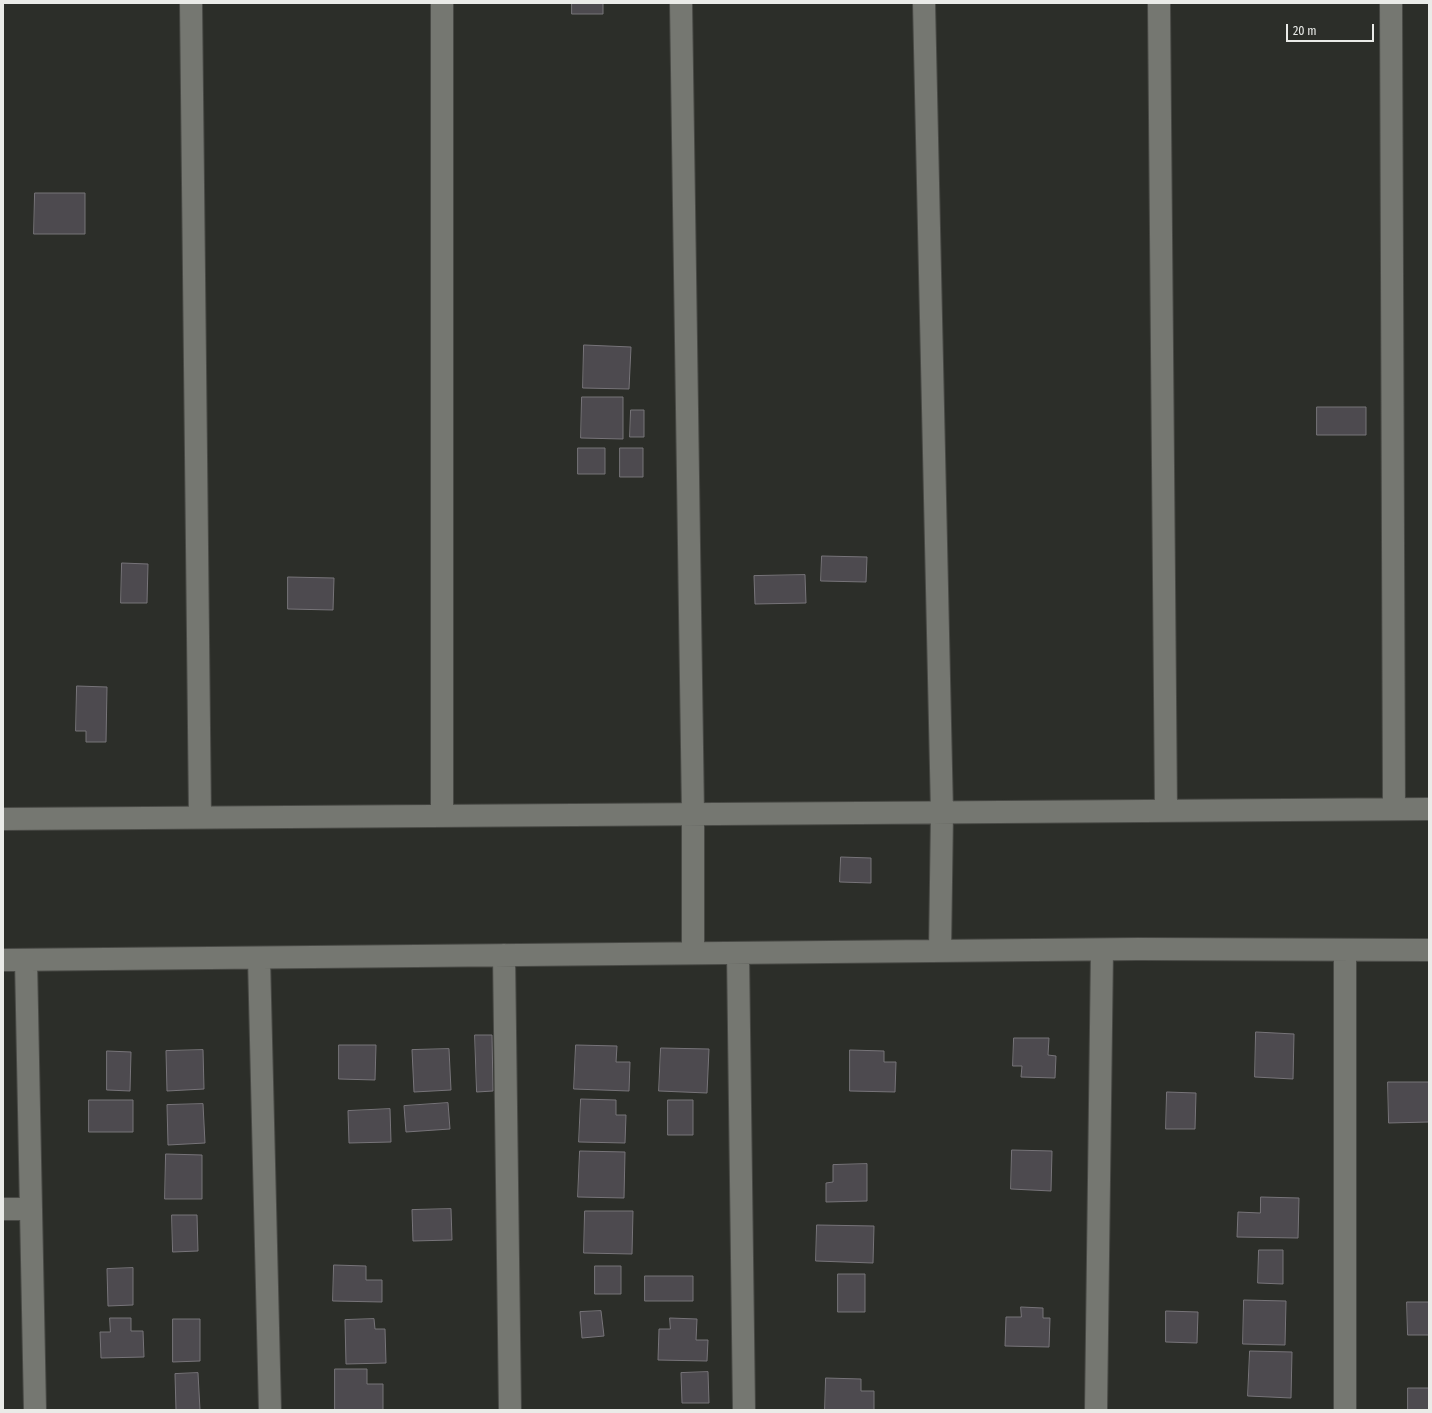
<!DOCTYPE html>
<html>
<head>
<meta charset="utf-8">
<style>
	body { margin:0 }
	#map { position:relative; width:1432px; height:1413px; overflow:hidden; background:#2c2e29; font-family:"Fira Sans Condensed",sans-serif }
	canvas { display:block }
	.frame { position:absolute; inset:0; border:4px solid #eaebe8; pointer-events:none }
	.scale { position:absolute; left:1286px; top:24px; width:88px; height:18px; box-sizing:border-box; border:2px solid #eaebe8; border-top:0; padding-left:5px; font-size:12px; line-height:14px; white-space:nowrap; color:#eaebe8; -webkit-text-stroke:3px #2c2e29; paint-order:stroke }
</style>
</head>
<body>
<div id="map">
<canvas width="1432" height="1413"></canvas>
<div class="frame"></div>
<div class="scale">20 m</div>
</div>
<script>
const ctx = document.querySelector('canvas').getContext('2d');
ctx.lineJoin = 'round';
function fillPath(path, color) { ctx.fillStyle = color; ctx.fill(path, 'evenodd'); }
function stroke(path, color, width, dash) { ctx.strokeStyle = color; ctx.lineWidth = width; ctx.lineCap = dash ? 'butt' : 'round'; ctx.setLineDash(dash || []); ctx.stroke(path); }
const building = new Path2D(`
	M572 3H603V14H572Z
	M35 193H85V234H34Z
	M584 345 631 347 629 389 583 388Z
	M582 397H623V439L581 438Z
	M1317 407H1366V435H1317Z
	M631 410H644V437H630Z
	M578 448H605V474H578Z
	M620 448H643V477H620Z
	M822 556 867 557 866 582 821 581Z
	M122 563 148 564 147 603H121Z
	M805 575 806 603 755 604 754 576Z
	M288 577 334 578 333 610 288 609Z
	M77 686 107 687 106 742H86V731H76Z
	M841 857 871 858V883L840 882Z
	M1256 1032 1294 1034 1293 1079 1255 1077Z
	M475 1035H492L493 1091 477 1092Z
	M1014 1038H1049L1048 1055 1056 1056 1055 1078 1021 1077 1022 1066H1013Z
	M339 1045H376L375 1080 339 1079Z
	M576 1045 617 1046 616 1062H630L629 1091 574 1089Z
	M661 1048 709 1049 707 1093 659 1091Z
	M449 1049 451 1090 414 1092 412 1050Z
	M203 1050 204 1089 167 1091 166 1051Z
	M850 1050 884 1051V1062H896L895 1092 850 1091Z
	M107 1051 131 1052 130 1091 107 1090Z
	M1388 1082H1429V1122L1389 1123Z
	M1167 1092 1196 1093 1195 1129H1166Z
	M581 1099 616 1100V1115H626L625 1143 579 1142Z
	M89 1100H133V1132H89Z
	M668 1100H693V1135H668Z
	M448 1103 450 1129 406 1132 404 1106Z
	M203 1104 205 1143 168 1145 167 1105Z
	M390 1109 391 1142 349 1143 348 1111Z
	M1012 1150 1052 1151 1051 1191 1011 1189Z
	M580 1151 625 1152 624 1198 578 1197Z
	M166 1154 202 1155V1199H165Z
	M867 1164V1201L826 1202V1183L833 1182V1165Z
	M1261 1197 1299 1198 1298 1238 1237 1237 1238 1212 1260 1213Z
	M451 1209 452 1240 413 1241 412 1210Z
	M585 1211H633L632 1254 584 1253Z
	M172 1215H197L198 1251 173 1252Z
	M817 1225 874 1226 873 1263 816 1261Z
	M1259 1250H1283V1284L1258 1283Z
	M334 1265 366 1266V1280H382V1302L333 1301Z
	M595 1266H621V1294H595Z
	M133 1268V1305L108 1306 107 1269Z
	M838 1274H865V1312H838Z
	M645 1276H693V1301H645Z
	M1244 1300 1286 1301 1285 1345 1243 1344Z
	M1407 1302H1429V1335H1408Z
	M1021 1307 1043 1308V1318H1050L1049 1347 1005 1346 1006 1317H1021Z
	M601 1311 604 1336 582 1338 580 1312Z
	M1166 1311 1198 1312 1197 1343 1166 1342Z
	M110 1318H131V1331H143L144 1357 101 1358 100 1332H110Z
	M670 1318 697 1319 696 1340H708L707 1361 658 1360 659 1329H670Z
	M173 1319H200V1361L173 1362Z
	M374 1319 375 1329H385L386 1363 346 1364 345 1320Z
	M1250 1351 1292 1352 1291 1398 1248 1396Z
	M335 1369H367V1384H383V1410H335Z
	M708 1372 709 1403H682L681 1373Z
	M198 1373 200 1410H176L175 1374Z
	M826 1378 861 1379V1391H874V1410H825Z
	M1408 1388H1429V1410H1408Z`);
fillPath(building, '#4d4a4f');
stroke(building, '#777479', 1);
const minor = new Path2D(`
	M191 3 200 817
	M681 3 693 814V953
	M924 3 942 813 940 951
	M1159 3 1166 811
	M1391 3 1394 809
	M442 816V3
	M3 819 1429 809
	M1345 950V1410
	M738 953 744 1410
	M504 955 510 1410
	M259 958 270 1410
	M3 960 1138 949 1429 950
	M26 960 35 1410
	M3 1209H31
	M1096 1410 1102 950`);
stroke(minor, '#484945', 24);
stroke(minor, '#757771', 22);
</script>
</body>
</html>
